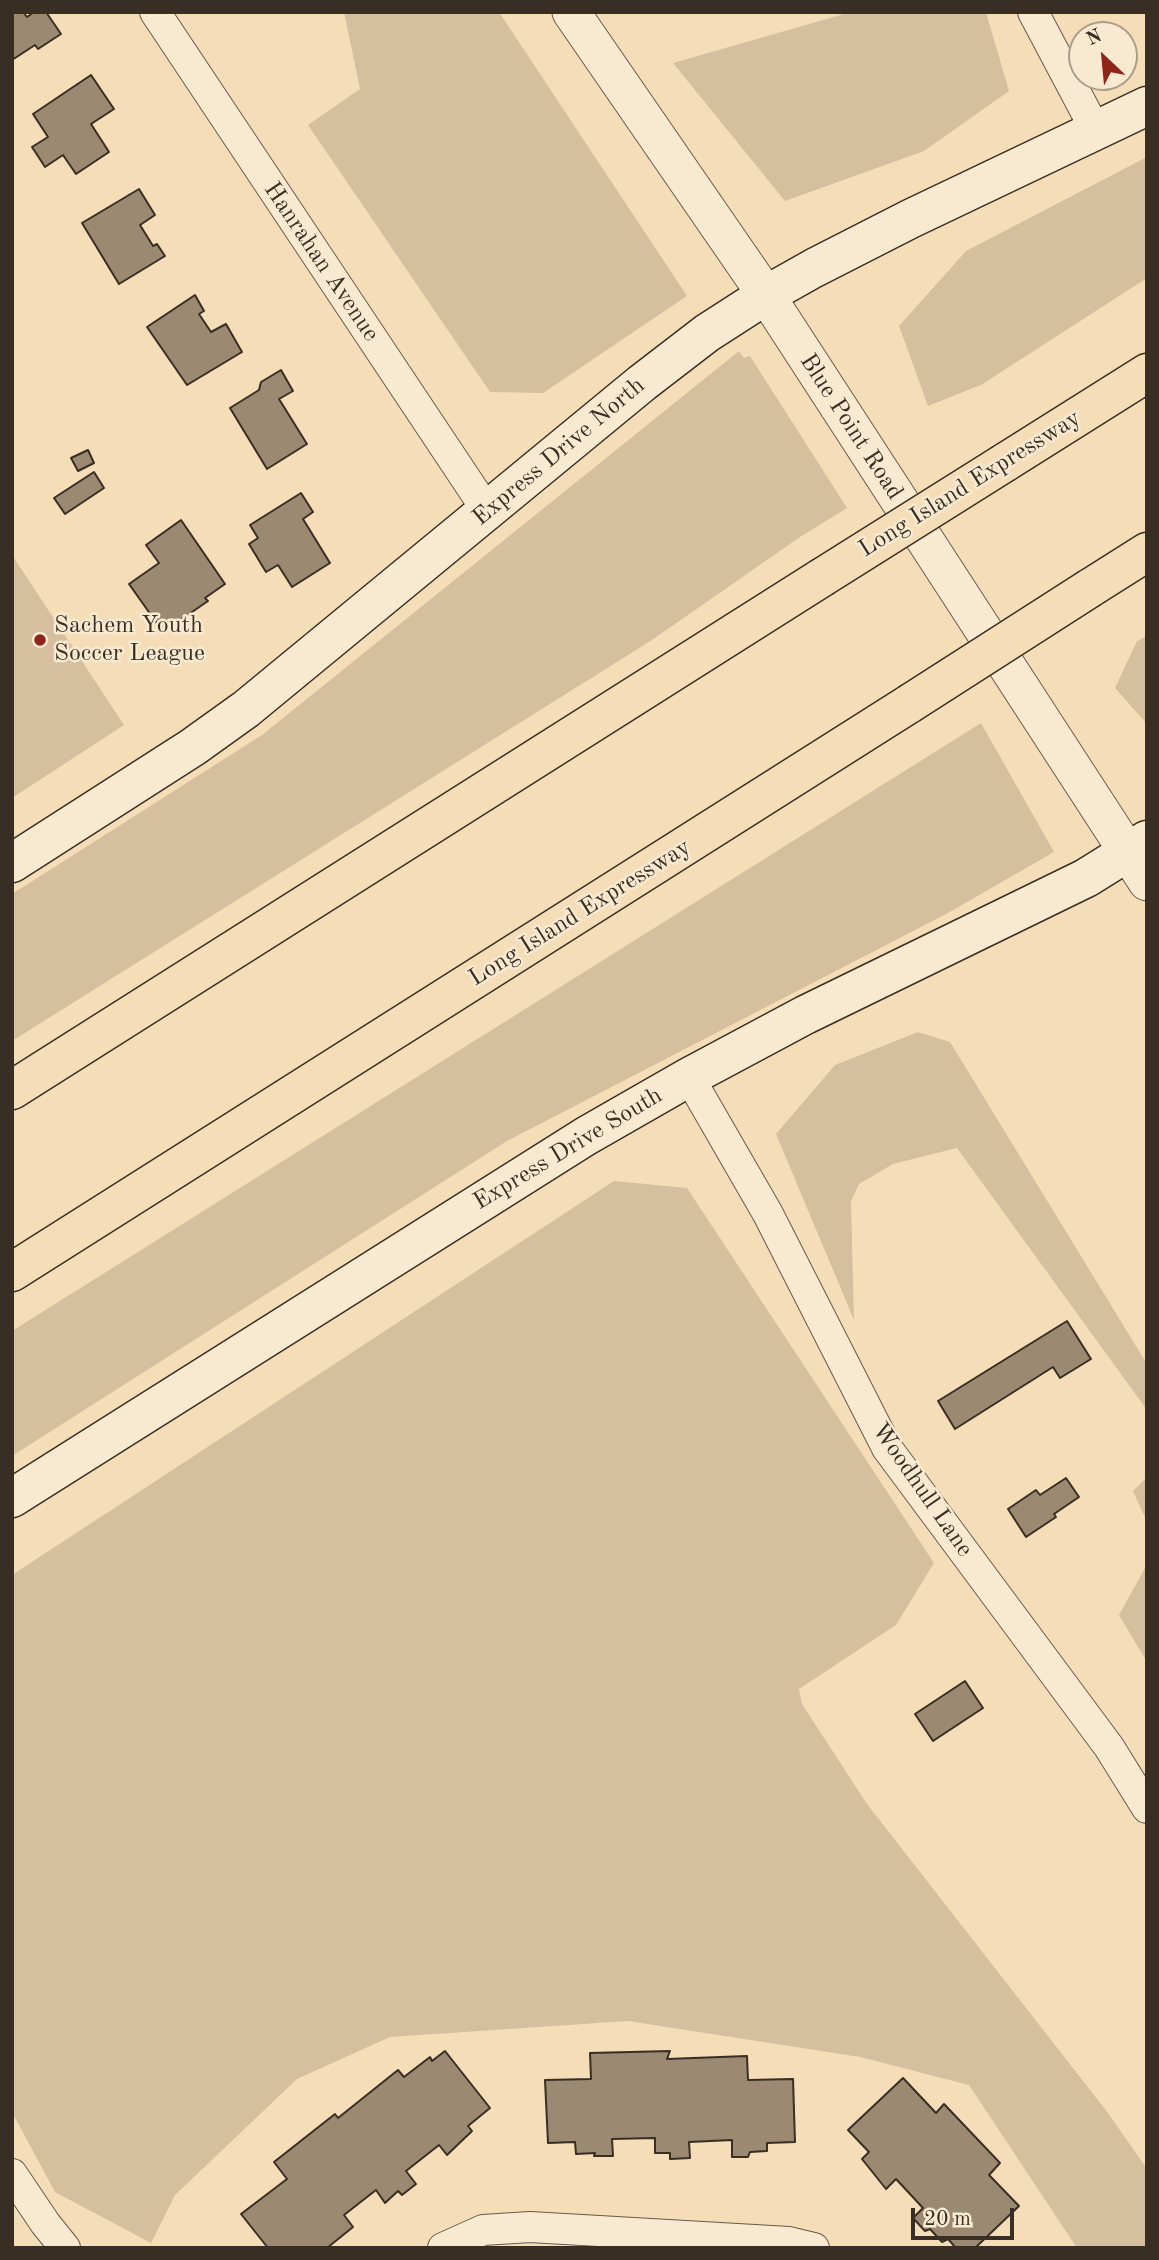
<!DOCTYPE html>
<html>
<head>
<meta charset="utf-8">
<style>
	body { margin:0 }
	#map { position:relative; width:1159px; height:2260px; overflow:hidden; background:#f5ddb8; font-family:"Old Standard TT",serif }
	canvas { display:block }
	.frame { position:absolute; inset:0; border:14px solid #392e24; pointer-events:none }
	.north { position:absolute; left:1068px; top:21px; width:70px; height:70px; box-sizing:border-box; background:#f8e9d1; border:2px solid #ac9e8c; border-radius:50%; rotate:334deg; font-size:19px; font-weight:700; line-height:28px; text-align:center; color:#392e24 }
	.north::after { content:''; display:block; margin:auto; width:24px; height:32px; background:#8f2418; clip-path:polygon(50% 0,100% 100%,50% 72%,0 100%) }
	.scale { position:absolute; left:911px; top:2208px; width:103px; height:32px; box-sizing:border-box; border:4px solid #392e24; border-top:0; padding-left:9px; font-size:21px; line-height:24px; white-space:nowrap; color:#392e24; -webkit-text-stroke:5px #f8e9d1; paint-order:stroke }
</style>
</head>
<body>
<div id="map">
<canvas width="1159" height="2260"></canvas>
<div class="frame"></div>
<div class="north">N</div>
<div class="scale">20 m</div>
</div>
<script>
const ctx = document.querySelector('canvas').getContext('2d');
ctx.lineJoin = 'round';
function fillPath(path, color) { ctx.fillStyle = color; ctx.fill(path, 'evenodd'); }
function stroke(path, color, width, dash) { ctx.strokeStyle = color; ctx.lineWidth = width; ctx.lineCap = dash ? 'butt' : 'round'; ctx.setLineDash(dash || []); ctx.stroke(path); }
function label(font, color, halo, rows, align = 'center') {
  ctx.font = font + ' "Old Standard TT",serif'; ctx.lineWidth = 5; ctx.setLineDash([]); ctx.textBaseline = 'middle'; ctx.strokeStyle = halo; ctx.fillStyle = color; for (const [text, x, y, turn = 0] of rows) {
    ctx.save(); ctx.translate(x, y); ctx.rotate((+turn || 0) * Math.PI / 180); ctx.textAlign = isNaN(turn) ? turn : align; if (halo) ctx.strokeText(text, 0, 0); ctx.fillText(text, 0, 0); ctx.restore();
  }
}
fillPath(new Path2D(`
	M344 12H499L687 296 543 393 490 392 308 125 360 89Z
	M851 12H986L1009 91 924 151 785 201 673 63Z
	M1147 157V278L981 385 928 406 899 326 966 251Z
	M739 351 744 358 750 356 847 508 800 537 652 640 12 1041V894L262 735Z
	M12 555 124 725 12 798Z
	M1147 636V724L1115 688 1137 641Z
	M981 723 1054 852 948 913 507 1141 12 1456V1331Z
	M918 1032 950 1042 1147 1364V1410L957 1148 893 1164 859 1184 851 1201 854 1320 776 1134 835 1065Z
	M614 1181 687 1188 934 1563 896 1625 799 1689 802 1704 867 1804 1108 2113 1147 2169V2248H1077L969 2085 860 2057 628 2021 390 2037 297 2079 175 2195 151 2243 55 2192 12 2112V1575Z
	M1147 1477V1522L1133 1491Z
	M1147 1524V1662L1119 1615 1145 1568Z`), '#d5bf9f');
const building = new Path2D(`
	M12 12H23L27 17 34 12H46L61 34 38 49 35 45 12 60Z
	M91 75 114 109 91 124 109 152 76 174 63 155 45 167 32 147 48 137 33 114Z
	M139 189 155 215 140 225 153 246 157 244 165 256 119 284 82 223Z
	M195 295 204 311 199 314 211 332 226 324 242 352 187 385 147 327Z
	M281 370 293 391 279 399 307 444 267 469 230 408 259 390 261 382Z
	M88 450 94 463 78 471 71 458Z
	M94 472 104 488 65 514 54 498Z
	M301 493 313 512 303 519 330 563 292 587 278 565 266 572 249 544 258 538 250 525Z
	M181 520 225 584 205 598 208 601 163 632 129 584 159 563 146 545Z
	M1067 1321 1091 1359 1060 1378 1053 1367 955 1429 938 1401Z
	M1066 1478 1079 1497 1054 1514 1056 1517 1026 1537 1008 1509 1036 1490 1040 1495Z
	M965 1681 983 1708 933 1741 915 1714Z
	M445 2051 490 2108 468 2126 472 2131 447 2155 439 2145 406 2171 416 2184 402 2195 398 2191 385 2203 376 2190 344 2215 353 2227 327 2248H268L241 2214 287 2179 274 2162 335 2114 338 2118 398 2070 404 2077 430 2057 432 2061Z
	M670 2051 667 2059 747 2056 748 2080 793 2079 795 2142 767 2143V2151L750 2152 748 2157H732V2140L689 2142 690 2158 670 2159V2153H655V2138L612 2139 613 2156H594L595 2153 576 2154 575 2142 548 2143 545 2080 591 2079 590 2053Z
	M903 2078 936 2113 944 2104 1000 2163 989 2175 1019 2206 975 2248H956L948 2239 942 2242 930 2229 925 2231 913 2218 923 2208 896 2179 886 2189 862 2159 869 2152 848 2130Z`);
fillPath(building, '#9b8971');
stroke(building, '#392e24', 2);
const minor = new Path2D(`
	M155 12 488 512
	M1033 12 1096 131
	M689 1077 768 1214 887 1448 1109 1747 1147 1808
	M12 2174 45 2223 65 2248
	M443 2248 483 2230 530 2227 789 2242 814 2248`);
const tertiary = new Path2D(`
	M571 12 766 295 1147 882`);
const secondary = new Path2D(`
	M12 863 193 747 246 709 642 383 707 333 766 295 814 268 910 219 1147 106
	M12 1498 586 1136 689 1077 805 1015 1086 878 1147 840`);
const motorway = new Path2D(`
	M1004 463 1147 373
	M1090 588 1147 552
	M12 1090 821 578
	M12 1272 909 704`);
stroke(minor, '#685a49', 32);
stroke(tertiary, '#685a49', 39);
stroke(secondary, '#392e24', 41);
stroke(motorway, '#392e24', 41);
stroke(minor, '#f8e9d1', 30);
stroke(tertiary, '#f8e9d1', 37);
stroke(secondary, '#f8e9d1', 38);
stroke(motorway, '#f5ddb8', 38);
const motorwayBridge = new Path2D(`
	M821 578 1004 463
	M909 704 1090 588`);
stroke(motorwayBridge, '#392e24', 41, []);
stroke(motorwayBridge, '#f5ddb8', 38);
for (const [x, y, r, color] of [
	[40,640,7,"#8f2418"]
]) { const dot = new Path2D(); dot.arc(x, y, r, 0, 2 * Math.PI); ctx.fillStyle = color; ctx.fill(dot); stroke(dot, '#f8e9d1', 2.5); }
label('24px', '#392e24', '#f8e9d1', [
	["Hanrahan Avenue",321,262,56],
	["Blue Point Road",851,427,57],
	["Express Drive North",559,452,-40],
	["Long Island Expressway",970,484,-32],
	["Long Island Expressway",580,913,-32],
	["Express Drive South",568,1149,-31],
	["Woodhull Lane",922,1490,55]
]);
label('24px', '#392e24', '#f8e9d1', [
	["Sachem Youth",54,626],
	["Soccer League",54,654]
], 'left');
</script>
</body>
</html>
